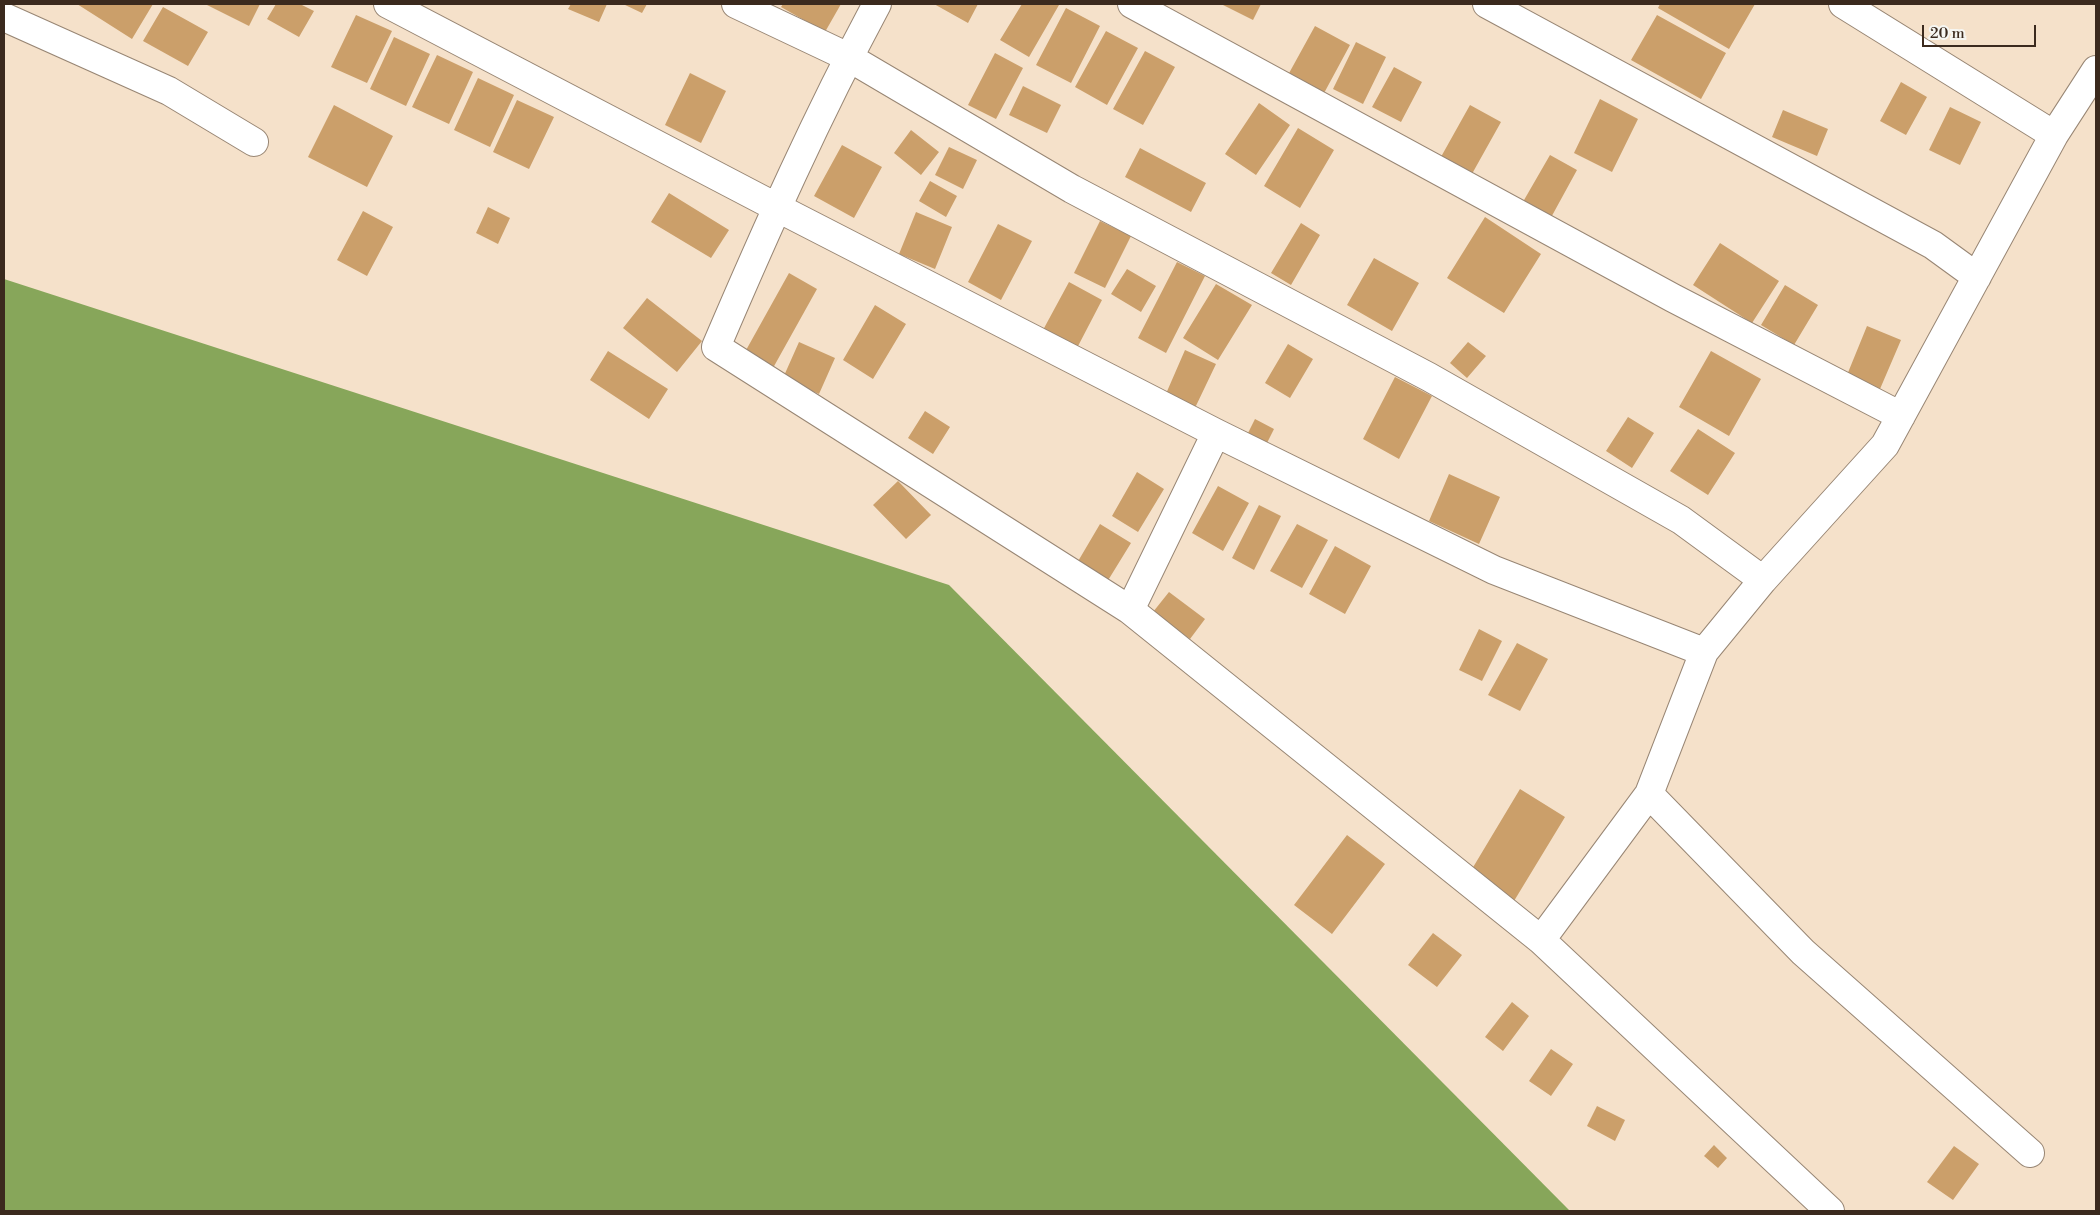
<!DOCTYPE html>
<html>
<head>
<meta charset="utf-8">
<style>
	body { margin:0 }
	#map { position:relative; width:2100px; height:1215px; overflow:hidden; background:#f5e1ca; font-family:"Libre Bodoni",serif }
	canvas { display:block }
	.frame { position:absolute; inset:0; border:5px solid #3b2a1e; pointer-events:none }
	.scale { position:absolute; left:1922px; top:25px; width:114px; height:22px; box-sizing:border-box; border:2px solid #3b2a1e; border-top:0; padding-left:6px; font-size:15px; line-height:18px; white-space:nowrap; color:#3b2a1e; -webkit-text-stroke:4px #f6f6f2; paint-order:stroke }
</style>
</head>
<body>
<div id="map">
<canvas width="2100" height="1215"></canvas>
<div class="frame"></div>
<div class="scale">20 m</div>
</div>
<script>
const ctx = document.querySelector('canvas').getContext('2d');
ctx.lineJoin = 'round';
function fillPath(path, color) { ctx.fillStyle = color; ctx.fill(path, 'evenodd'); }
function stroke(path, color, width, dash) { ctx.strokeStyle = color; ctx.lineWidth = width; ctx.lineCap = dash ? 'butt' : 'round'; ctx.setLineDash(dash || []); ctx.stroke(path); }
fillPath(new Path2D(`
	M4 279 949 585 1570 1211H4Z`), '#87a65a');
fillPath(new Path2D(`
	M77 4H153L132 39Z
	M205 4H260L249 26Z
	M276 4H300L314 11 299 37 267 19Z
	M571 4H607L599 22 568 9Z
	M623 4H647L642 13Z
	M783 4H841L825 32 781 7Z
	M934 4H978L968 23Z
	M1022 4 1059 5 1029 57 1000 40Z
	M1221 4H1261L1253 20Z
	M1660 4H1755L1729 49 1658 8Z
	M163 7 208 32 188 66 143 41Z
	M1066 8 1100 26 1071 83 1036 65Z
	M356 15 392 31 367 83 331 67Z
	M1657 15 1726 53 1701 99 1631 60Z
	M1315 26 1350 45 1323 95 1288 75Z
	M1106 31 1138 48 1107 105 1075 87Z
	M394 37 430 54 406 106 370 89Z
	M1356 42 1386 57 1363 104 1333 89Z
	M1145 51 1175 67 1143 125 1113 109Z
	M995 53 1023 68 996 119 968 105Z
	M437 55 473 72 449 124 412 107Z
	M1394 67 1422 82 1401 122 1372 107Z
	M690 73 726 91 701 143 665 125Z
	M478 78 514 95 490 147 454 130Z
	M1901 82 1927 97 1906 135 1880 121Z
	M1023 86 1061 105 1047 133 1009 115Z
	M1600 99 1638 119 1612 172 1574 153Z
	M517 100 554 117 529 169 493 152Z
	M1259 103 1290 125 1256 175 1225 154Z
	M334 105 393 136 367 187 308 157Z
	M1470 105 1501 122 1468 181 1437 164Z
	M1950 107 1981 122 1960 165 1929 150Z
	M1783 110 1828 129 1817 156 1772 137Z
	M1298 128 1334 150 1300 208 1264 186Z
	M911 130 939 152 921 175 894 153Z
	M842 145 882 167 854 218 814 196Z
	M949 147 977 160 963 189 935 175Z
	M1140 148 1206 183 1191 212 1125 177Z
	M1550 155 1577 170 1548 223 1520 207Z
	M930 181 957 196 946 217 919 201Z
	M669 193 729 230 711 258 651 222Z
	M488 207 510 218 498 244 476 233Z
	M363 211 393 227 367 276 337 260Z
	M916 212 952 227 935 269 899 254Z
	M1485 217 1541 254 1504 313 1447 278Z
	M1100 221 1131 236 1105 288 1074 273Z
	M1301 223 1320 235 1291 285 1271 273Z
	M998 224 1032 241 1001 300 968 282Z
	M1720 243 1779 281 1752 323 1693 285Z
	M1374 258 1419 283 1392 331 1347 305Z
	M1177 262 1205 276 1166 353 1138 338Z
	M1127 269 1156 286 1141 312 1111 294Z
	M789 273 817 289 773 368 745 352Z
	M1069 282 1102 300 1077 348 1043 330Z
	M1216 284 1252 305 1218 360 1183 338Z
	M1785 285 1818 305 1794 345 1761 325Z
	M647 298 702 341 677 372 623 328Z
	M875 305 906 324 873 379 843 360Z
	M1867 326 1901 340 1880 389 1847 375Z
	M799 342 835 358 819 394 783 378Z
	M1468 342 1486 356 1467 378 1450 363Z
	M1288 344 1313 359 1290 398 1265 383Z
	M1185 350 1216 364 1194 410 1165 396Z
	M608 351 668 389 649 419 590 380Z
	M1711 351 1761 379 1729 436 1679 407Z
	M1395 377 1432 396 1399 459 1363 439Z
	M925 411 950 427 933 454 908 438Z
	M1628 417 1654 433 1632 468 1606 451Z
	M1255 419 1274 429 1265 447 1246 437Z
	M1698 429 1735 453 1708 495 1670 471Z
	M1137 472 1164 489 1138 532 1112 516Z
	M1449 474 1500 497 1479 544 1429 521Z
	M898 481 931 515 906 539 873 505Z
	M1218 486 1249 503 1223 551 1192 533Z
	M1259 505 1281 516 1254 570 1232 558Z
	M1100 524 1131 543 1107 582 1077 563Z
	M1297 524 1328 540 1302 588 1270 571Z
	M1335 546 1371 566 1345 614 1309 594Z
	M1169 592 1205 619 1190 639 1153 612Z
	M1479 629 1502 641 1482 681 1459 670Z
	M1517 643 1548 659 1520 711 1488 695Z
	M1520 789 1565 817 1514 901 1469 874Z
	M1347 835 1385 864 1332 934 1294 905Z
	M1433 933 1462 955 1437 987 1408 965Z
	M1512 1002 1529 1016 1503 1051 1485 1037Z
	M1551 1049 1573 1064 1551 1096 1529 1081Z
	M1597 1106 1625 1120 1615 1141 1587 1126Z
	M1714 1145 1727 1158 1718 1168 1704 1156Z
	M1954 1146 1979 1164 1953 1200 1927 1182Z`), '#cb9f6a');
const minor = new Path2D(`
	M388 4 776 207 1216 433 1494 570 1704 652
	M736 4 848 57 1072 189 1429 377 1681 520 1763 580 1885 445 2054 135 2096 70
	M877 4C817 116 766 230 716 347L1130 610 1541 940 1830 1211
	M1132 4 1673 298 1901 416
	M1487 4 1933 245 1977 277
	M1843 4 2054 135
	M4 17 169 91 254 142
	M1130 610 1216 433
	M1649 794 1803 952 2030 1153
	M1541 940 1649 794 1704 652 1763 580`);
stroke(minor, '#988674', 30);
stroke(minor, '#fff', 28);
</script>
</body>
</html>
